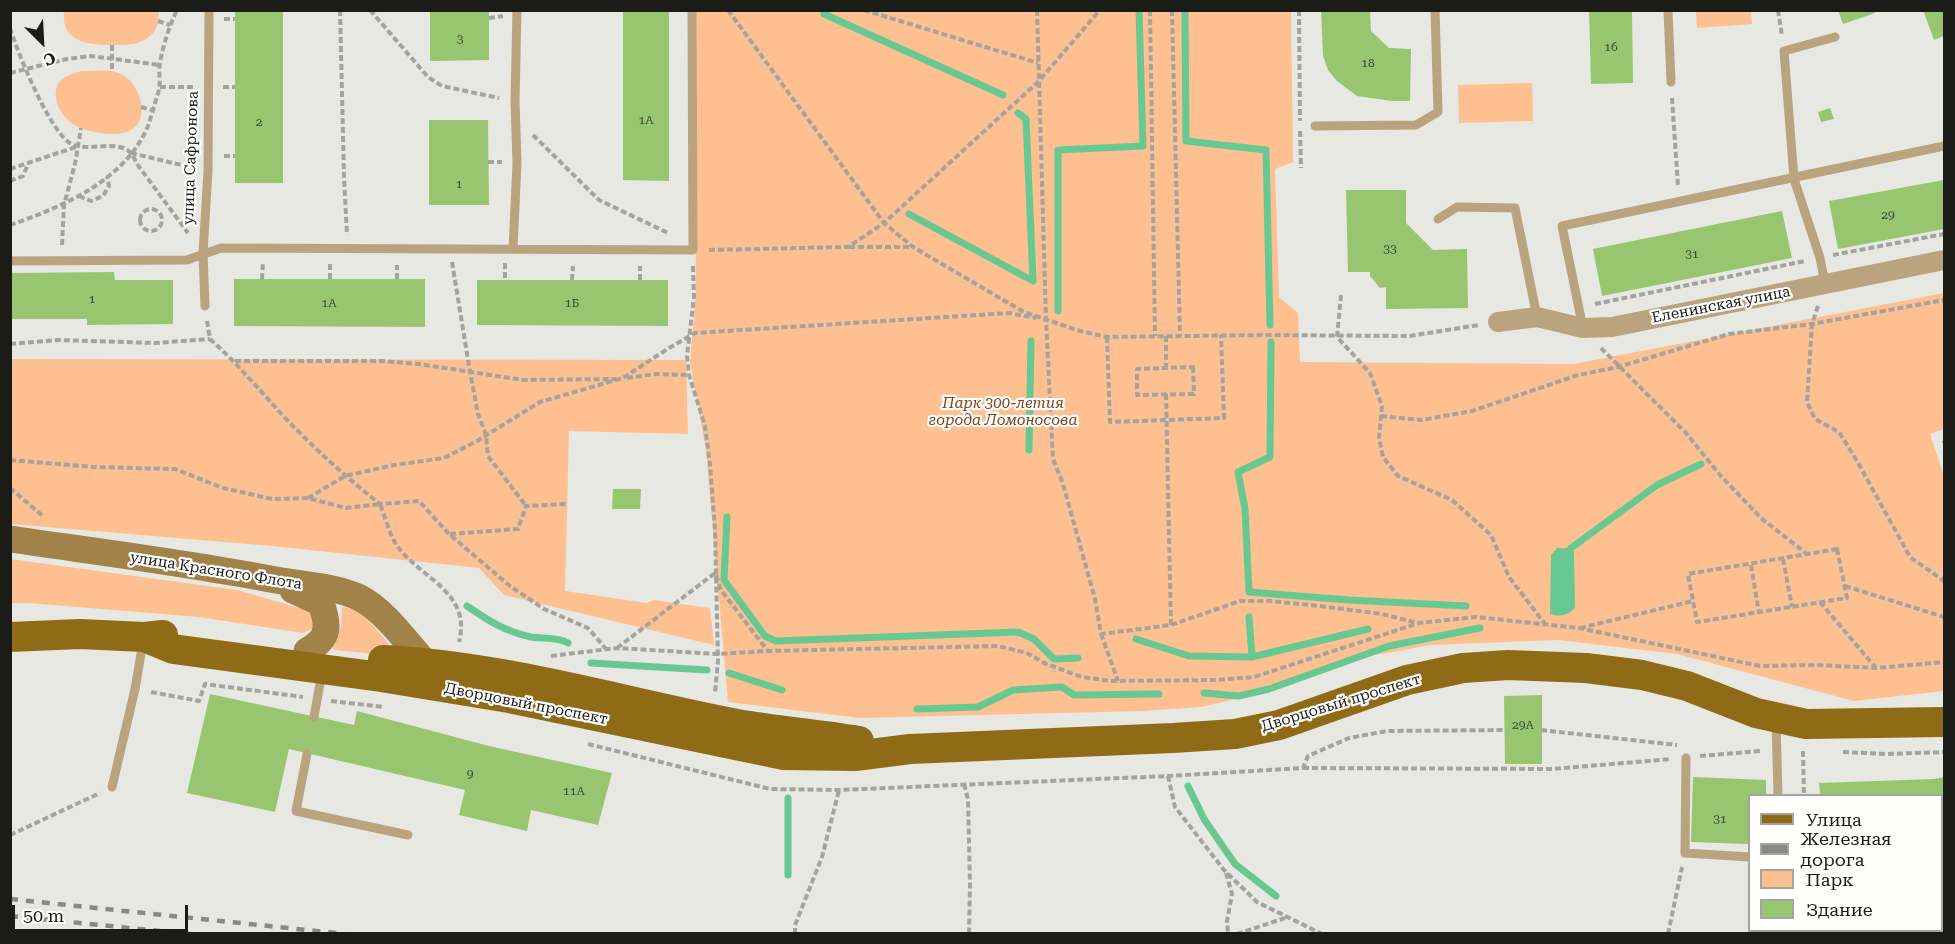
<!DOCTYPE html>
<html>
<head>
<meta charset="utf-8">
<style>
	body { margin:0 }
	#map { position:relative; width:1955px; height:944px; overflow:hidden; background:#e7e8e1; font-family:"Roboto Serif",serif }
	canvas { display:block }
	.frame { position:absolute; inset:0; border:12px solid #1b1b18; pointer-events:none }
	.legend { position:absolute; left:1748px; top:794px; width:195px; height:138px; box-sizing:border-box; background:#fffffe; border:2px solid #a4a4a2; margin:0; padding:8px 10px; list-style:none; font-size:18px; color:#1b1b18 }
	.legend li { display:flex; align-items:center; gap:12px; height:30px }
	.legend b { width:30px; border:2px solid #a4a4a2 }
	.north { position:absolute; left:12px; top:12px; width:60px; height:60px; -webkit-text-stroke:4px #fffffe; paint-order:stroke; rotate:156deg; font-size:16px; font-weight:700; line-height:24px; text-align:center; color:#1b1b18 }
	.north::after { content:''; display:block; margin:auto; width:21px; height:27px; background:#1b1b18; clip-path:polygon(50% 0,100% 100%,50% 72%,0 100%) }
	.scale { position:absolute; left:12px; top:905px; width:176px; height:27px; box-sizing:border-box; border:3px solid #1b1b18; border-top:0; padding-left:8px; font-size:18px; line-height:21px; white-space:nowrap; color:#1b1b18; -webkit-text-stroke:4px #fffffe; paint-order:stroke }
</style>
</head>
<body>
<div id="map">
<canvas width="1955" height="944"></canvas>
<div class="frame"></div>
<ul class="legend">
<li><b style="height:8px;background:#906b17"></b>Улица</li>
<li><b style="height:8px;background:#898984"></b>Железная дорога</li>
<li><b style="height:16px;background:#febf91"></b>Парк</li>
<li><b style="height:16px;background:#98c670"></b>Здание</li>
</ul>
<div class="north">С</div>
<div class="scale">50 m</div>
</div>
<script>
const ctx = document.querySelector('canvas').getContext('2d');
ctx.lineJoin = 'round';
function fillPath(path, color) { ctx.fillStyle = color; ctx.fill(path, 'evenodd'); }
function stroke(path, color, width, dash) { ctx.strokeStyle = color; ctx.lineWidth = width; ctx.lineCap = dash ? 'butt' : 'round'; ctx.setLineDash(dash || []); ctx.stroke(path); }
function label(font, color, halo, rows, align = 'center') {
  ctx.font = font + ' "Roboto Serif",serif'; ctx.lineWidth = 4.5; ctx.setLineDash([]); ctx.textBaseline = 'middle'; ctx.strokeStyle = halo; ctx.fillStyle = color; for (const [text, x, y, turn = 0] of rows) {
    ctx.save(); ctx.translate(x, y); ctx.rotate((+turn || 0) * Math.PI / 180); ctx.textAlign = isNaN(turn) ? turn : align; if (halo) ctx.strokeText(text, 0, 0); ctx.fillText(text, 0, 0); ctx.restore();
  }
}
fillPath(new Path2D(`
	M64 11H159C158 18 159 27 153 33 142 47 120 45 104 45 82 44 61 38 64 11Z
	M695 11H1291L1293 162 1275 169 1279 297 1298 313 1300 362 1574 364 1944 293V429L1930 434 1944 476V691L1854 701 1677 654 1558 640 1430 645 1365 657 1259 694 1201 707 1142 711 859 718 728 702 706 450 690 362 696 295Z
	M1696 11H1751L1752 24 1697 28Z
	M82 71C94 71 108 69 119 73 142 82 154 127 123 133 108 136 86 132 73 124 61 116 51 98 58 84 62 76 74 73 82 71Z
	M1532 83 1533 121 1459 123 1458 85Z
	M10 359 686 360 688 434 569 431 565 591 647 603 654 600 710 608 714 645 504 595 479 568 272 546 11 524Z
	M10 559 237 590 310 611 316 619 312 629 303 633 199 617 29 603H11Z
	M342 607C362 608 378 631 390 646L384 655 334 650 333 648 341 628Z`), '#febf91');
fillPath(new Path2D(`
	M1557 548H1571L1574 552 1575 608C1566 616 1561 617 1550 614L1551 555Z`), '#67c991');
stroke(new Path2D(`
	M1185 10 1186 141 1266 150 1270 325
	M824 14 1003 95
	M1018 113 1026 119 1033 281
	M909 214 1033 281
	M1058 311V150L1143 146 1139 10
	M1271 342 1270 457 1238 472 1245 509 1249 592 1349 600 1466 606
	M1029 450 1031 341
	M727 517 724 580 765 636 776 641 1018 632 1034 639 1054 659 1078 658
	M1571 548 1657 485 1701 464
	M467 606C489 621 504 631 531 637 543 639 557 637 568 643
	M1249 617 1252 657
	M1136 639 1189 656 1252 657 1368 629
	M591 663 707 670
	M729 673 782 690
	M1204 693 1239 696 1269 689 1389 646 1480 628
	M917 709 978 707 1013 690 1062 687 1074 695 1159 694
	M1188 786 1204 819 1235 864 1276 896
	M788 798V875`), '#67c991', 7);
fillPath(new Path2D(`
	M235 10H283V183H235Z
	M430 10H489V60L430 61Z
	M623 10H669V181L623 180Z
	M1321 10H1370L1371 31 1389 48 1411 49 1410 101H1392L1357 96 1337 81 1328 70 1323 56Z
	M1589 10H1632L1633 83 1591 84Z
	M1838 10H1874L1875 13 1843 24Z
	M1923 10H1944V36L1934 40Z
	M1830 108 1834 119 1821 122 1818 112Z
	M429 120H488L489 205H429Z
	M1944 180V229L1838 249 1829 201Z
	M1346 190H1406V223L1433 250 1467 249 1468 308 1386 309V287L1380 288 1370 276V272H1348Z
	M1782 211 1792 258 1602 296 1593 249Z
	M114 272 115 280H173V324L87 325V319H10V273Z
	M234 279H425V327L234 326Z
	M477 280H668V326L477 325Z
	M613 489H641L640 509H612Z
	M210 694 354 725 357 711 489 746 612 773 598 825 531 810 527 831 459 815 465 790 289 749 275 812 187 793Z
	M1542 695V764H1505L1504 696Z
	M1693 777 1766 780V795H1749V844L1691 842Z
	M1944 777V833L1942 834 1941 795H1820L1819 783 1934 779Z`), '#98c670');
stroke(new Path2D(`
	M340 10 344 177 347 235
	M370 10 428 77 442 86 499 98
	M728 10 884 223 1039 81 1100 10
	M864 10 1038 63
	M1037 10 1046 320 1053 459 1063 484 1095 599 1101 634 1171 625 1240 601H1270L1320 606 1382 614 1418 623
	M1150 10 1155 336
	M1172 10 1180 336
	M1299 10 1300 121
	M1778 10 1782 36
	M489 18 503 16
	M224 19H235
	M158 21 170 25
	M10 28C19 56 46 122 67 141 83 155 114 138 130 152 133 155 135 160 137 164L188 233
	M112 45V71
	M10 73 67 59 91 56 160 65
	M160 87H195
	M223 87H235
	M1672 98 1678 186
	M141 107 152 110
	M1300 131 1301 168
	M533 135 599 200 668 233
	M131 153 194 168
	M224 156H235
	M488 162H502
	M10 169 76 147
	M10 181 23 176 28 164
	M79 196 91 201 103 196 109 186 107 177
	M140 220a11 11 0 1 1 22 0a11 11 0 1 1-22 0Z
	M10 225C62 207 125 181 148 126 152 115 155 102 159 90 161 82 158 72 160 63 163 45 169 27 177 10
	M62 245 64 205 75 164 81 128
	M849 247H913
	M709 250 848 247 884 223 913 247 1022 311 1076 330 1107 337 1265 335 1409 336 1479 325
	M1833 255 1944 234
	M452 262 470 372 478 414 486 435 488 456 526 506
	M505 263V280
	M693 266 694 297 687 356 689 375 705 426 710 464 715 529 718 661 715 693
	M262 279 263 262
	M330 279V262
	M397 279V265
	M572 280 573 266
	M640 280V266
	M1341 295 1337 337 1370 373 1382 406 1379 438 1383 457 1398 476 1452 500 1491 535 1509 577 1545 624
	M1595 304 1805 261
	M1818 306 1812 324 1807 402 1815 419 1839 432 1857 461 1910 557 1944 581
	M207 321 210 339C238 364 261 392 287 420 316 450 347 478 380 504L419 501 449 534 510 586 544 609 588 628 606 649
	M1166 336V368
	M1107 337 1110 422 1224 418 1221 335
	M10 344 59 340 155 343 210 339
	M1601 348 1686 433 1720 475 1761 518 1807 554
	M235 361H383L419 364 523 380 616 379
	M1193 367 1194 394 1137 395V369Z
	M627 378 656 374 689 375
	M1166 394 1171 625
	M1381 416 1421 420 1472 411 1578 375 1618 367 1729 334 1812 324 1944 300
	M1944 441V443
	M10 460 94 467 175 469 223 488 272 499 308 498 346 508 380 504C385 516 390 537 398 547 422 579 472 593 459 642
	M10 488 44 517
	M308 498 345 476 394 465 444 458 477 441 540 402 623 378 669 348 695 333 1009 313 1036 318
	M450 534 518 529 526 506 567 504
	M1837 549 1847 598 1697 622 1688 574Z
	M1783 559 1792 607
	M1751 565 1759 613
	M1845 586 1944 617
	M1820 602 1876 668
	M1580 628 1693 601
	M1101 634 1118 681
	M617 648 715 573 721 590 767 650
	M551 656 617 648 718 654 767 651 998 646 1027 653 1044 663 1082 677 1111 681 1216 680 1254 677 1419 623 1476 617 1579 628 1760 666 1816 665 1877 668 1944 662
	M151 692 199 701 205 684 303 697
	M331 701 384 707
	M1541 730 1677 745
	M588 744 770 789 839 790 1168 776 1303 768 1308 756 1349 738 1387 731 1504 730
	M1803 751 1804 796
	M1843 752 1887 754 1944 752
	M1700 756 1761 751
	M1303 768 1553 769 1670 759
	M1168 776 1175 807 1224 870 1257 902 1322 934
	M964 784 968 799 970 885 969 934
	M10 835 100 793
	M1226 873 1232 894 1227 921 1228 934
	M795 934V925L822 857 839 790
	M1237 934 1285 918
	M1668 934 1682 867`), '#a3a49e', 4, [6, 3]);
stroke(new Path2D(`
	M1668 10 1671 82
	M1315 126 1416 125 1438 112 1435 10
	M1438 219 1457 207 1515 208 1537 317
	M513 249 517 163 515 101 517 10
	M10 261 187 260 221 248 693 250 692 10
	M1825 284 1820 258 1794 179 1784 51 1835 37
	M205 306 203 253 208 171 209 10
	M1583 328 1562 226 1944 146
	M314 717 322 672
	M1776 721 1778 796
	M307 754 296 811 408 835
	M1686 758 1685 853 1750 857
	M112 787 135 689 143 642
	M1942 867H1944
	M1835 930 1839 934
	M1898 934V930`), '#b9a47f', 9);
stroke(new Path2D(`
	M1498 322 1537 317 1583 328 1612 327 1944 260`), '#b9a47f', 20);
stroke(new Path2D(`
	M10 539C99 552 188 563 276 580 303 585 335 586 360 598 389 613 413 652 436 675
	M293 590 321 603C329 626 330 638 307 651`), '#a1834a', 27);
stroke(new Path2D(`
	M10 637 80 634 144 637 163 635
	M144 637 173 649 381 677 509 698 784 755 855 756 910 749 1173 738 1235 734 1279 725 1407 680 1463 668 1508 665 1586 668 1642 675 1687 686 1756 713 1806 724 1944 722
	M383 660C504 666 619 701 737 724 777 731 818 734 859 741`), '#906b17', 30);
stroke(new Path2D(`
	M10 899 345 934
	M10 916 190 934`), '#898984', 4.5, [8, 8]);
label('12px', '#3a462e', null, [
	["3",460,39],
	["16",1611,47],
	["18",1368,63],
	["1А",646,120],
	["2",259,122],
	["1",459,184],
	["29",1888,215],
	["33",1390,249],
	["31",1692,254],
	["1",92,299],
	["1А",329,303],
	["1Б",572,303],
	["29А",1523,725],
	["9",470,774],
	["11А",574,791],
	["31",1720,819]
]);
label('15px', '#1b1b18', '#fffffe', [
	["улица Сафронова",191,158,-88],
	["Еленинская улица",1721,305,-11],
	["улица Красного Флота",216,571,9],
	["Дворцовый проспект",1341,703,-17],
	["Дворцовый проспект",526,704,11]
]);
label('italic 15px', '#794518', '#fffffe', [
	["Парк 300-летия",1003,404],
	["города Ломоносова",1003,421]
]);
</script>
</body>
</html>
